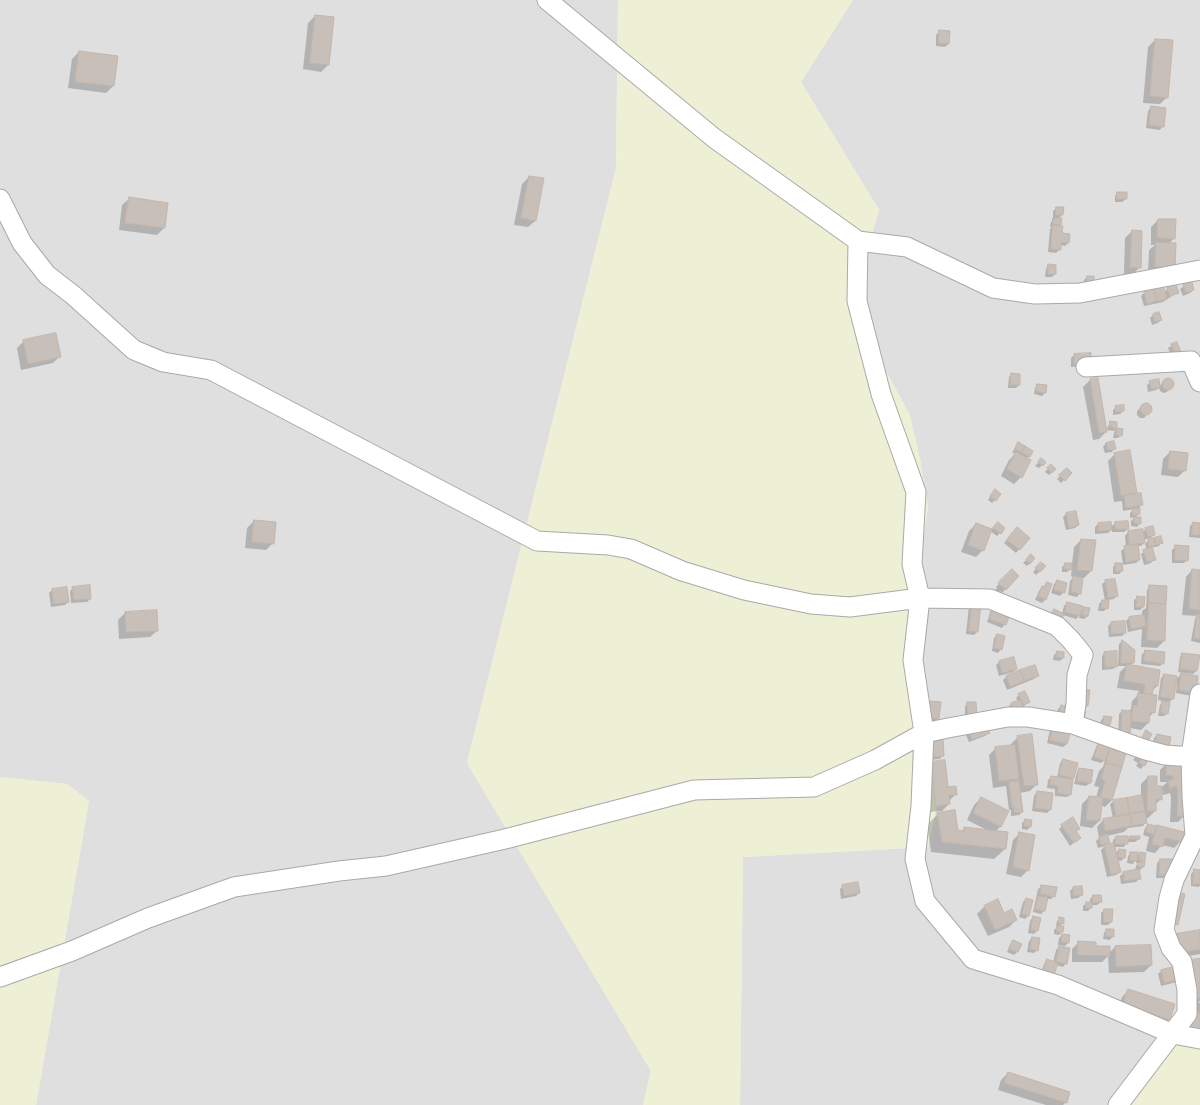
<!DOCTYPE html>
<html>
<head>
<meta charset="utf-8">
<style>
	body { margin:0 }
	canvas { display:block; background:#f2efe9 }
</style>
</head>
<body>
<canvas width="1200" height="1105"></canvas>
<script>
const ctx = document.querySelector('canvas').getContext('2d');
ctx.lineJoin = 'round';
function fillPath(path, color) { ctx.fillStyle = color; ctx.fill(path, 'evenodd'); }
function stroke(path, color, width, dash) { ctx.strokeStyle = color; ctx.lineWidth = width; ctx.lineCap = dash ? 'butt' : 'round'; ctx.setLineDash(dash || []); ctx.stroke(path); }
fillPath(new Path2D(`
	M0 0H618L616 168 467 763 651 1071 643 1105H36L89 801 67 784 0 777Z
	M853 0H1200V1037L1118 1105H740L743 857 928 847 913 595 928 508 920 459 910 415 851 308 879 210 801 82Z`), '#e0dfdf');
fillPath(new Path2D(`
	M618 0H853L801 82 879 210 851 308 910 416 920 459 928 508 913 595 937 806 928 847 743 857 740 1105H643L651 1071 467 763 616 168Z
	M0 777 67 784 89 801 36 1105H0Z
	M1173 1034 1200 1037V1105H1118Z`), '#eef0d5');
fillPath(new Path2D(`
	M315 16 328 65 321 72 303 69 308 23Z
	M940 31 948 44 945 47 936 46V35Z
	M1155 40 1167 97 1160 104 1143 103 1148 47Z
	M79 52 116 56 113 86 106 93 68 88 72 59Z
	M1151 107 1163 126 1160 130 1146 128 1148 111Z
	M529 177 535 221 528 227 514 225 522 184Z
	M1118 193 1126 199 1122 202H1115V196Z
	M129 199 167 203 164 228 157 235 119 230 122 205Z
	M1057 208 1062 215 1058 219 1060 225 1058 227 1061 234 1068 243 1065 246 1060 245V249L1056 253 1048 252 1050 229 1052 227H1050L1051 222 1055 218H1053V211Z
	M1158 220 1174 238 1169 244 1167 274 1148 273 1149 250 1155 245H1151V227Z
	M1132 231 1140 267 1133 274H1124L1125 238Z
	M1049 265 1055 274 1052 277H1045L1046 269Z
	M1087 277H1093L1084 288V280Z
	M1184 286 1193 290 1190 293 1183 296 1180 289Z
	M1167 289 1178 292 1163 302 1144 306 1141 296 1144 293 1165 292Z
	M1159 313 1161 320 1158 323 1152 325 1150 318 1153 315Z
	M24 341 60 356 53 363 21 370 17 348Z
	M1176 343 1173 360 1168 348Z
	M1074 355 1087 366 1071 367V358Z
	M1012 374 1019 375V385L1016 388H1008L1009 377Z
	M1168 379 1171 381 1173 384 1167 392 1164 393 1160 391 1159 387 1164 380Z
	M1090 380 1106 432 1099 439 1093 440 1083 387Z
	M1150 382 1159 387 1156 390 1148 392 1147 385Z
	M1038 385 1045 393 1042 396 1034 394 1035 388Z
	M1144 404H1148L1150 407V411L1144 418H1140L1137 415V411Z
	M1116 407 1123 411 1120 414 1113 415V410Z
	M1111 422 1116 428 1114 429 1122 430 1121 435 1118 438H1113L1114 433 1115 431 1107 430 1108 426Z
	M1106 443 1115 448 1112 452 1105 453 1103 447Z
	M1019 444 1032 451 1027 459 1021 477 1014 484 1001 476 1009 460 1015 454 1012 452Z
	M1170 452 1185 470 1178 477 1161 475 1163 459Z
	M1115 454 1136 493 1134 495 1141 505 1137 510 1139 514 1135 518 1140 523 1137 527 1131 526V521L1135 517 1130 518V513L1134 509 1123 511 1122 501 1114 502 1108 461Z
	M1041 460 1042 465 1039 468 1035 466Z
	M1051 465 1055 469 1049 475 1045 472Z
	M1067 469 1071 473 1061 483 1057 479Z
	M992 494 995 500 992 503 988 500Z
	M1075 512 1078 525 1075 528 1066 530 1063 517 1066 514Z
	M254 521 273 543 266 550 245 548 247 528Z
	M1127 522 1128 529 1124 532H1112V529L1108 533 1095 534V527L1098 524 1111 527 1115 523Z
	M1193 523 1200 524V538L1189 537 1190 526Z
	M976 524 991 530 995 526 1000 533 997 536 990 531 983 550 976 557 961 552 969 531Z
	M1146 529 1154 534 1151 538 1143 540 1144 543 1141 546H1138L1139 560 1136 563 1122 565V571L1119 574H1113V567L1116 564H1123L1121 551 1126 547 1125 536 1128 532 1142 530V533Z
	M1014 532 1028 538 1016 553 1004 543Z
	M1081 540 1095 541 1091 571 1084 578H1082L1080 593 1077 597 1068 595 1070 581 1074 577 1071 576 1072 568 1067 572H1062V567L1065 564H1072L1074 547Z
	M1148 541 1162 542 1159 546 1151 548 1154 559 1151 563 1144 565 1141 554 1147 550 1145 544Z
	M1176 546 1187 560 1184 563H1172V550Z
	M1031 555 1030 563 1027 566 1023 563Z
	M1041 563 1045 566 1036 575 1033 572Z
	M1192 570 1200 571V643L1191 641 1195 619 1197 616 1182 615 1186 577Z
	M1012 571 1018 576 1002 593 1000 591 996 596 993 593 997 588 996 587Z
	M1057 581 1064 592 1060 596 1051 593 1054 584Z
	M1106 581 1117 596 1114 599 1108 600 1107 608 1104 611H1098L1099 604 1102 601H1105L1102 584Z
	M1047 583 1046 599 1042 603 1035 600 1039 591Z
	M1150 586 1164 641 1157 648 1141 647 1142 629 1128 632 1126 621 1129 618 1142 616V611L1146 608 1147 590Z
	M66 588 68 602 65 605 51 607 49 593 52 590Z
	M73 588 90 599 87 602 71 603 70 591Z
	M1138 597 1143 607 1140 610H1134V600Z
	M1067 603 1080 612 1084 608 1088 616 1084 619 1079 618 1080 615 1076 619 1063 615 1057 625 1051 614 1055 610 1062 614 1064 606Z
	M980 604 977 632 974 635 966 634 969 606Z
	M994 607 1005 624 1002 628 987 622 991 610Z
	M156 612 157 631 150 637 119 639 118 620 125 613Z
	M1111 623 1125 633 1122 636 1109 637 1108 626Z
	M997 635 1001 649 998 653 992 651 994 638Z
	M1122 641 1133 663 1130 666 1157 686 1152 691 1151 696 1154 712 1148 718V723L1141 730 1130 728 1118 742 1119 714 1122 711H1128L1131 709 1132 701 1138 695 1139 691 1117 688 1120 672 1126 666H1117L1113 669 1102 670V656L1105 652 1116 665H1118L1119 644Z
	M1146 651 1163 663 1160 666 1141 664 1142 654Z
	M1057 652 1063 658 1060 661 1053 660 1054 655Z
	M1183 654 1196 671 1193 674 1178 672 1180 657Z
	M999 662 1016 669 1013 672 999 676 996 665Z
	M1181 674 1197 677 1192 696 1176 693 1177 682 1175 681 1173 699 1169 702 1167 713 1164 716H1158L1160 705 1164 701 1158 700 1161 678 1164 675 1176 680Z
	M1037 676 1034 679 1007 690 1003 680 1006 677Z
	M1089 691 1087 706 1083 710 1086 711 1084 725 1078 693Z
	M1019 695 1029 702 1011 717 1008 707 1012 703 1018 702 1016 698Z
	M931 702 938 719 934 722 925 720 927 705Z
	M968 703H975L965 720V706Z
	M1062 706 1069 708 1056 722 1058 709Z
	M1105 717 1110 718 1109 725 1106 728H1100L1101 720Z
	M1053 727 1067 744 1063 747 1047 743 1050 730Z
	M969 732 988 733 985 736 969 742 966 735Z
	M1157 735 1170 737 1151 753 1154 738Z
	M1018 737 1037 784 1030 791 1020 793 1022 812 1019 815 1011 816V810H1009L1006 786 993 788 989 755 996 748 1011 746V744Z
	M1100 741 1108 749 1125 754 1112 800 1105 807 1101 805 1099 821 1092 828 1080 826 1082 804 1089 797 1096 798 1099 787 1094 786 1099 771 1103 767 1105 760 1101 763 1091 760 1097 745Z
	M925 745 943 755 940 759 927 760Z
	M1173 745 1181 746 1180 751 1170 748Z
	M1138 754 1147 758 1144 765 1141 769 1136 766 1138 763 1133 760Z
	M1063 760 1073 778 1071 794 1067 797 1055 796V789L1047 788 1048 780 1051 777 1057 778 1060 763Z
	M931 763 948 788 956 794 949 801V804L942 811 929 812Z
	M1167 763 1182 764 1185 815 1178 822H1170L1171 798 1170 793 1163 795 1162 790 1161 799 1155 805V811L1148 818H1145L1146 822 1143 826 1128 828 1124 832 1107 836 1109 842 1105 846 1113 845V840L1116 837 1127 840 1130 837H1139V839L1135 842H1127L1124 847H1114L1115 854 1119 850 1124 858 1121 861 1117 860 1120 872 1116 875 1107 877 1101 850 1105 846 1098 848 1096 841 1099 838 1097 827 1103 820 1113 818 1110 804 1114 801 1141 796V784L1148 777 1156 787H1162L1167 782H1160V770Z
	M1080 769 1092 771 1090 783 1086 786 1074 784 1077 772Z
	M1037 792 1050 810 1047 813 1032 811 1034 796Z
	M981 798 1001 826 996 831 1005 849 994 859 931 852 927 825 938 814 958 831H961L965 828 987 830 967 820 974 805Z
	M1025 820 1030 827 1027 830 1022 829V823Z
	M1148 825 1154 830 1157 826 1181 841 1174 848 1162 845 1155 853 1146 851 1149 837 1143 835 1145 828Z
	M1062 826 1079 828 1075 832 1076 841 1070 846 1059 829Z
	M1020 833 1028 870 1021 877 1006 874 1013 840Z
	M1131 853 1136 857 1140 853 1144 860 1141 863 1143 867 1140 870H1138L1140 878 1136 882 1121 884 1120 876 1123 873 1135 871 1136 866 1138 863H1136V860L1133 864 1127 863 1128 856Z
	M1160 860 1171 878H1156L1157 863Z
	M1195 870 1200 871V885L1199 887 1191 886V874Z
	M843 886 859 893 856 896 841 899 840 889Z
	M1042 886 1054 896 1051 899H1046L1044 911 1041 914 1033 912 1038 889Z
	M1073 888 1082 895 1078 898 1071 899 1070 891Z
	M1093 896 1101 902 1097 905H1091V908L1088 911H1083V906L1087 903H1090V899Z
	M1026 899 1029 915 1025 919 1019 917 1023 902Z
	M998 901 1004 915 1016 920 1009 927 988 936 977 914 984 907Z
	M1104 910 1111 922 1108 925H1101V913Z
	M1033 917 1037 931 1034 934 1028 933 1030 921Z
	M1060 918 1063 923 1059 927 1062 932 1059 935 1054 934V930L1058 926H1056L1057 921Z
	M1107 930 1113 936 1110 940 1103 939 1104 933Z
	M1200 931V954L1172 959Z
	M1062 935 1068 943 1065 946 1058 945 1059 938Z
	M1032 938 1037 950 1034 953 1027 952 1029 941Z
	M1013 941 1020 944 1017 952 1014 955 1007 952 1010 945Z
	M1079 942 1095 947 1109 953 1115 947 1150 946 1151 965 1144 972 1109 973 1108 956 1102 962H1072V949Z
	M1059 947 1066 963 1063 967 1056 965 1040 977 1044 964 1047 960 1053 963 1056 950Z
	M1200 962V1001L1198 1003H1200V1032L1194 1006 1197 1004 1184 1006 1177 982 1161 986 1158 974 1161 971Z
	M1129 990 1169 1019 1162 1026 1117 1012 1122 997Z
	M1008 1073 1066 1102 1063 1105H1046L998 1090 1001 1080Z`), '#0003');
const building = new Path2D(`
	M315 15 334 17 329 65 310 63Z
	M939 30 950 31 949 44 938 43Z
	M1155 39 1173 40 1168 98 1150 96Z
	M79 51 118 56 114 86 75 82Z
	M1151 106 1166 108 1164 127 1149 125Z
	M529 176 544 178 536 221 521 218Z
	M1117 192H1127V199H1117Z
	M129 197 168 203 165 228 125 223Z
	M1056 207H1064L1063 215H1056Z
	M1053 218H1062L1061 225 1053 224Z
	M1158 219H1176L1175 239 1157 238Z
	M1053 225 1063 226 1062 233 1070 234 1069 243 1061 242V250L1051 249Z
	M1132 230 1142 231 1141 268 1130 267Z
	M1156 242 1176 243 1175 268 1155 267Z
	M1048 264 1056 265V274H1048Z
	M1087 276H1094V285H1087Z
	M1192 282 1194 290 1186 293 1183 285Z
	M1176 285 1179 293 1170 296 1167 288Z
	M1164 287 1167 299 1157 301 1154 289Z
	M1154 289 1157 301 1147 304 1144 292Z
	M1159 312 1162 320 1155 322 1153 314Z
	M56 333 61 357 28 364 23 340Z
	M1177 342 1182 355 1176 358 1171 344Z
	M1091 353V364H1074V354Z
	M1011 373 1020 374V385H1011Z
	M1098 378 1107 432 1099 433 1090 379Z
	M1162 384a6 6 0 1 1 12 0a6 6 0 1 1-12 0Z
	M1159 379 1160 388 1151 389 1149 381Z
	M1037 384 1047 385 1046 393 1036 391Z
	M1140 409a6 6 0 1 1 12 0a6 6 0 1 1-12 0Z
	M1124 405V411L1116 412 1115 406Z
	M1110 421 1117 422V428L1110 427Z
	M1117 428 1123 429 1122 436 1116 435Z
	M1114 441 1116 449 1108 450 1106 443Z
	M1018 442 1025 446 1021 452 1015 449Z
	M1025 446 1033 451 1030 457 1021 452Z
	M1130 450 1137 493 1121 496 1114 453Z
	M1170 451 1188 453 1186 471 1168 469Z
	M1016 452 1031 460 1022 478 1007 469Z
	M1041 458 1046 462 1043 466 1038 462Z
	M1051 464 1056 469 1052 473 1047 468Z
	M1067 468 1072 473 1065 481 1059 475Z
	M995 489 1001 494 996 501 990 497Z
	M1141 493 1143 505 1126 508 1124 496Z
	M1140 508V514L1133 515 1132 509Z
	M1076 511 1079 525 1069 528 1066 513Z
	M1134 517H1141V524L1134 523Z
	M254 520 276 522 274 544 252 542Z
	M1128 521 1129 529H1115V522Z
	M998 522 1005 528 1001 534 993 528Z
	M1111 522 1112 530 1098 531V523Z
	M1193 522 1200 523V535H1192Z
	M976 523 992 529 984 551 968 545Z
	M1153 526 1155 535 1148 537 1145 528Z
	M1017 527 1030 538 1020 550 1007 540Z
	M1143 529 1145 543 1129 545 1128 531Z
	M1161 536 1163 543 1156 545 1154 538Z
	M1154 538 1156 545 1149 547 1148 540Z
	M1081 539 1096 540 1092 571 1077 570Z
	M1138 544 1140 560 1126 562 1124 546Z
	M1175 545 1189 546 1188 561 1175 560Z
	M1152 547 1156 560 1147 562 1143 550Z
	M1031 554 1035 558 1030 564 1026 560Z
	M1041 562 1046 566 1040 572 1035 568Z
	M1065 563H1072V570L1064 569Z
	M1115 563H1122L1123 571 1116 572Z
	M1012 569 1019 576 1006 590 998 583Z
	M1192 569 1200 570V610L1189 609Z
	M1073 576 1083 578 1081 594 1071 592Z
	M1115 579 1118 596 1108 598 1105 580Z
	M1057 580 1067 583 1065 593 1054 590Z
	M1047 582 1052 584 1046 600 1038 596 1042 586 1044 587Z
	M90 585 91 599 74 600 72 587Z
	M1149 585 1167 586 1166 604 1149 603Z
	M67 587 69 602 53 604 52 589Z
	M1137 596 1145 597 1144 607H1136Z
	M1102 600H1109L1108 609 1101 608Z
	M972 602 981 603 978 632 969 631Z
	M1067 602 1083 606 1080 616 1065 612Z
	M1149 603 1166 604 1165 641 1147 640Z
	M994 606 1011 612 1006 625 989 619Z
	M1084 607 1090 608 1088 616 1082 615Z
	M1054 609 1064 614 1058 626 1048 621Z
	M157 610 158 631 126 632 125 612Z
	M1197 614 1200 615V639L1194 638Z
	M1144 615 1146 626 1131 629 1129 617Z
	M1125 621 1126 633 1111 634V622Z
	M997 634 1005 636 1002 650 994 648Z
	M1122 640 1135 650 1134 663H1121Z
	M1145 650 1165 652 1164 664 1144 661Z
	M1057 651 1064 652V658L1056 657Z
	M1117 651V667H1105L1104 652Z
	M1182 653 1200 655 1197 671 1180 669Z
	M1014 657 1017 669 1002 673 999 661Z
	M1127 664 1160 670 1158 686H1154L1152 694 1144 693 1145 684 1124 681Z
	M1035 665 1039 676 1025 681 1020 670Z
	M1020 670 1025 681 1010 687 1006 676Z
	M1181 673 1198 676 1196 693 1179 690Z
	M1164 674 1177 676 1174 699 1160 697Z
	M1081 689 1090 690 1088 706 1079 705Z
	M1025 691 1030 702 1024 705 1018 694Z
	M1138 693 1157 695 1155 713 1150 712 1149 723 1131 721 1133 705 1137 706Z
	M1021 700 1024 712 1014 714 1011 703Z
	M930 701 941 702 939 719 927 717Z
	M1162 701 1170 702 1168 714 1161 713Z
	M967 702H976L977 718H968Z
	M1061 705 1071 707 1068 721 1059 719Z
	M1122 710 1131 711 1130 739H1121Z
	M1104 716 1112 717 1110 725H1103Z
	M986 724 990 733 972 740 968 731Z
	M1053 726 1071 730 1067 744 1050 740Z
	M1146 730 1152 734 1148 741 1142 738Z
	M1032 734 1038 785 1024 786 1017 736Z
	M1157 734 1171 737 1168 753 1154 750Z
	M943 739 944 756 930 757 928 741Z
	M1100 740 1111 744 1105 761 1094 757Z
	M1015 745 1019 779 999 781 995 747Z
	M1110 748 1126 753 1122 767 1106 763Z
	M1138 753 1149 757 1145 766 1139 763 1141 759 1136 757Z
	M1063 759 1078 763 1074 778 1059 775Z
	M945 760 948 787 956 786 957 795H949L950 804 936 806 931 762Z
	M1167 762 1183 763 1186 816H1177L1178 790 1176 786 1170 789 1168 781 1174 778 1173 776 1166 775Z
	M1106 763 1122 767 1112 800 1100 797 1105 781 1101 779Z
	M1079 768 1093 770 1091 783 1077 781Z
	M1051 776 1073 779 1071 795 1057 793 1058 786 1050 785Z
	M1148 776H1157V786H1162V800L1156 799V811H1147Z
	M1019 781 1023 812 1014 813V807H1012L1009 782Z
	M1037 791 1053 793 1051 810 1035 808Z
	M1142 795 1145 811 1130 814 1127 798Z
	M1089 796 1103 797 1100 821 1086 820Z
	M981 797 1009 811 1001 827 973 813Z
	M1127 798 1130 814 1116 817 1113 800Z
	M955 810 958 830 964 831V827L1008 832 1006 849 942 842 937 813Z
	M1145 811 1147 823 1132 826 1130 814Z
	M1130 814 1132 826 1105 831 1103 819Z
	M1073 817 1080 829 1076 831 1081 838 1074 843 1061 825Z
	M1025 819 1032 820 1031 827 1024 826Z
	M1148 824 1156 826 1154 834 1146 832Z
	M1157 825 1184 832 1182 842 1165 838 1163 847 1152 844Z
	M1019 832 1035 835 1029 871 1013 867Z
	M1107 834 1110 843 1101 845 1099 837Z
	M1116 836H1128V844H1115Z
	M1130 836H1140V839H1130Z
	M1114 843 1121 872 1111 875 1104 845Z
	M1119 849 1126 850 1125 858 1118 857Z
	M1130 852H1138L1137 861 1130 860Z
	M1140 852 1146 853 1145 861 1139 860Z
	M1160 859H1176L1175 876 1159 875Z
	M1138 862H1145L1144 867H1138Z
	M1139 869 1141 879 1124 881 1123 872Z
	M1194 869 1200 870V884H1193Z
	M858 882 860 893 844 896 842 885Z
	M1041 885 1057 887 1055 897 1040 894Z
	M1082 886 1083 895 1073 896V887Z
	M1172 891 1185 894 1178 925 1166 923Z
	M1093 895H1101L1102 902 1093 903Z
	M1038 896 1048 897 1045 911 1035 909Z
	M1026 898 1033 900 1029 916 1022 914Z
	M998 899 1004 913 1012 909 1017 920 995 930 984 906Z
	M1086 902H1092V908H1086Z
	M1104 909H1113L1112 922H1104Z
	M1033 916 1041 918 1038 931 1031 930Z
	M1059 917 1064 918V924L1059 923Z
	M1057 926H1064L1063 932H1057Z
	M1106 929H1114V937L1106 936Z
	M1200 930V949L1179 953 1176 934Z
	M1062 934 1070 935 1069 943 1061 942Z
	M1032 937 1040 938 1038 951 1030 949Z
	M1013 940 1022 944 1018 952 1009 949Z
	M1078 941 1096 942V946H1110V956L1078 955Z
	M1151 945 1152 965 1116 967 1115 946Z
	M1059 946 1070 948 1067 964 1056 962Z
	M1047 959 1058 963 1053 978 1042 974Z
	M1200 959V998L1190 999 1185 960Z
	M1178 966 1181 979 1164 983 1161 970Z
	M1128 989 1175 1004 1170 1020 1123 1005Z
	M1191 1011 1200 1013V1030L1188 1028Z
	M1008 1072 1070 1092 1067 1103 1004 1083Z`);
fillPath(building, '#c7bfb8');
stroke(building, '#c4b6ab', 1);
const street = new Path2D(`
	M547 0 714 138 858 241 857 301 881 394 916 492 912 564 920 598 913 660 924 733 921 806 915 859 925 901 973 959 1058 985 1173 1034 1200 1039
	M0 199 22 243 47 275 73 295 134 350 163 362 211 370 537 541 608 545 631 549 682 571 744 590 811 604 850 607 920 598 990 599 1057 626 1071 640 1083 655 1077 675 1076 704 1073 724
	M858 241 907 247 993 288 1035 294 1080 293 1200 270
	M1086 367 1191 361 1200 382
	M1195 836 1192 796 1191 756 1200 694
	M0 977 72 951 148 918 234 887 339 871 386 866 505 839 694 790 814 787 875 760 924 733 948 728 1008 717H1028L1073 724 1146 750 1165 755 1178 756H1191
	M1118 1105 1187 1014V990L1182 962 1171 948 1164 930 1169 898 1174 880 1195 836 1200 832`);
stroke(street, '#a9a9a9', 21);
stroke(street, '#fff', 19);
</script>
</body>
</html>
